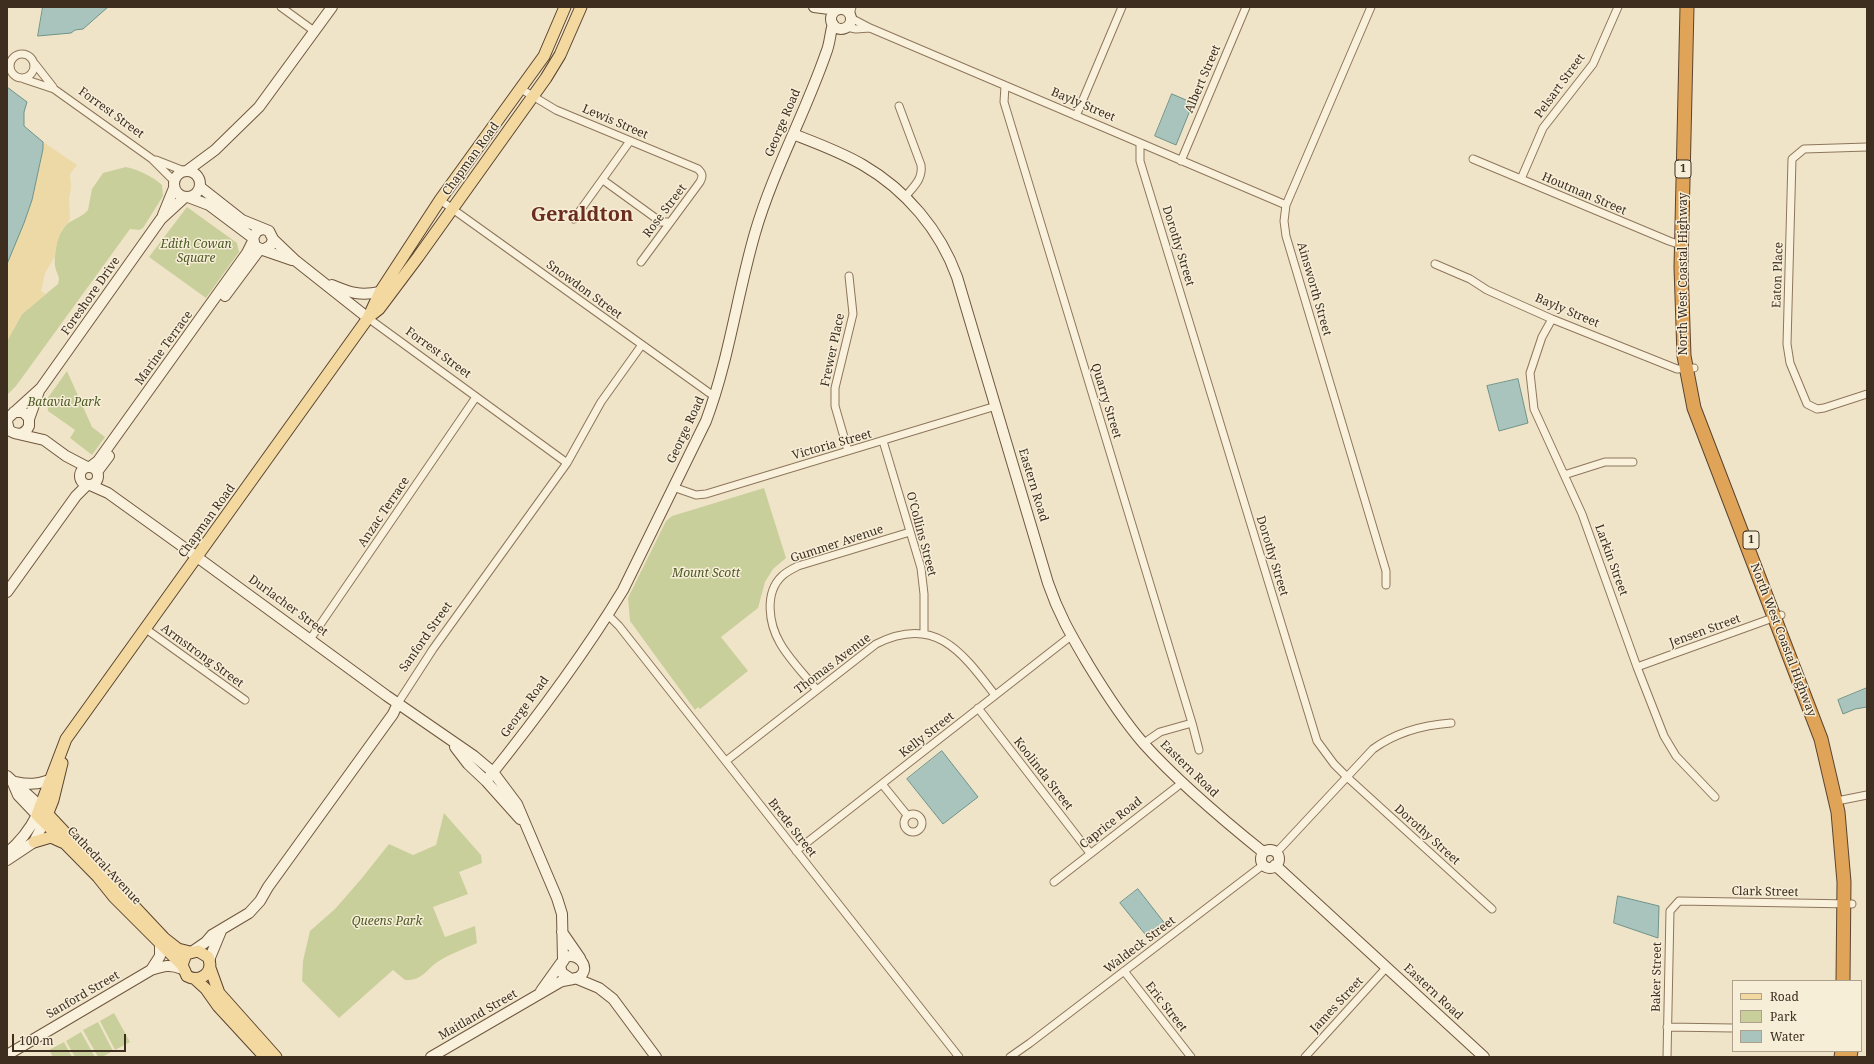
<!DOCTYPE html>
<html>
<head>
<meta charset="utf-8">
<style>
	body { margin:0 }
	#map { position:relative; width:1874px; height:1064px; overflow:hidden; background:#f0e4c8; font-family:"Noto Serif",serif }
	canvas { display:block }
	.frame { position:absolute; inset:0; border:8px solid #3d2e20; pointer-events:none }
	.legend { position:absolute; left:1732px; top:980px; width:130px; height:72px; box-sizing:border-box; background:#f7eed8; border:1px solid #ada18e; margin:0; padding:5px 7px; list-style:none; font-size:12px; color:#3d2e20 }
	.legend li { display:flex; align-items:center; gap:8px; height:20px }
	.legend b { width:20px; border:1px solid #ada18e }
	.scale { position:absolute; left:12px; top:1034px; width:114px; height:18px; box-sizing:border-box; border:2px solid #3d2e20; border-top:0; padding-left:5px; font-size:12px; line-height:14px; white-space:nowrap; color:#3d2e20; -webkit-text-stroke:3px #f7eed8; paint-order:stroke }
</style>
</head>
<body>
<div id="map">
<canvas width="1874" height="1064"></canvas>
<div class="frame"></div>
<ul class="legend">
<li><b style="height:5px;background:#f3d9a0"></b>Road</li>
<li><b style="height:11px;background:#c9cf9b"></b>Park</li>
<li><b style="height:11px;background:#a9c4bc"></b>Water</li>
</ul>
<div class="scale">100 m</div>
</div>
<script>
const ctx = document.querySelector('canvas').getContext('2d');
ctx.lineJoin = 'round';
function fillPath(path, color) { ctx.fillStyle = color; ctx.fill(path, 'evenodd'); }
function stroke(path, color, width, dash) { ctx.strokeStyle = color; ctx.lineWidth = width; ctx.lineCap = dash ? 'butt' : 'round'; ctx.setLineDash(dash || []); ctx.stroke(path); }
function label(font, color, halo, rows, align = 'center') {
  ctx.font = font + ' "Noto Serif",serif'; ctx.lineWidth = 3; ctx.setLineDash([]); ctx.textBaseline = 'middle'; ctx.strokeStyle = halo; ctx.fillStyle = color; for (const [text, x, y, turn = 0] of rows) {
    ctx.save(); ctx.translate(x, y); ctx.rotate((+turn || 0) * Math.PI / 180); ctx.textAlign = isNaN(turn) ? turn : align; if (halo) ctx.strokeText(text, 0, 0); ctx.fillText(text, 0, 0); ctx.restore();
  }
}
fillPath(new Path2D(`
	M126 167C139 170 152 176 162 185L163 196 143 228 139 230 130 229 16 386 7 395V341L22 314 58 284C61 277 56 273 55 266 54 255 56 238 63 229 69 219 81 219 88 210L92 189 103 173Z
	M187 207 237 243 239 252 206 298 149 257Z
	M67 371 92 427 105 437 92 455 70 438 75 430 48 411 47 399Z
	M764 488 786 558 773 569 765 582 758 608 721 637 748 671 700 709 698 707 695 710 630 621 628 598 666 521 672 516Z
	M444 813 481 855 482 863 459 872 468 894 433 907 445 937 475 926 477 943C464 949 450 954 439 961 426 969 423 981 405 980L393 970 339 1018 302 981 303 961 310 931 335 909 362 878 389 844 413 855 436 845Z
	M114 1013 130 1042 115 1050 100 1021Z
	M98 1022 113 1051 102 1057H98L83 1030Z
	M81 1032 95 1057H75L66 1041Z
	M64 1042 72 1057H53L49 1050Z`), '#c9cf9b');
fillPath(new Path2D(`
	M43 142 77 165 70 174 71 188 69 199 70 217 69 222 62 229 57 242 55 256 45 273 41 291 46 294 22 314 7 341V264L24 223 32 200 43 149Z`), '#ecd9a5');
const water = new Path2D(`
	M43 7H108L83 29 75 30 71 33 38 36Z
	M7 87 27 102 24 112V126L43 142V149L32 200 24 223 7 264Z
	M1172 94 1193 103 1176 145 1155 136Z
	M1518 379 1528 423 1499 431 1487 386Z
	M1867 688V707L1855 709 1843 714 1838 700Z
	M942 751 978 797 943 824 907 779Z
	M1138 889 1166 925 1149 939 1120 903Z
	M1618 896 1659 906 1658 938 1614 923Z`);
fillPath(water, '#a9c4bc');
stroke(water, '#6f938a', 1);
const street = new Path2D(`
	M281 7 314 31
	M1371 7 1286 205 1284 221 1286 236 1386 571V585
	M850 15 852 7
	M851 18 870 28 1286 205
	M846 27 856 29 870 28
	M10 66a12 12 0 1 1 24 0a12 12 0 1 1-24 0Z
	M35 64 53 87
	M24 79 54 89 152 159 174 181
	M1005 86 1004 102 1192 723 1160 732 1144 743
	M521 89 556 110 698 169C703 174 703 176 700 182L641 262
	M899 106 921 165C923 179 914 186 905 197
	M1076 116 1122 7
	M1140 143V161L1317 741 1334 764 1347 777 1492 909
	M1867 147 1804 149 1792 159 1787 344 1790 363 1807 404 1817 409 1824 408 1867 394
	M1473 159 1669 241 1684 246
	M156 160 184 171
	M1181 161 1246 7
	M1521 179 1543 128 1593 64 1618 7
	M603 180 661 222H670
	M440 200 715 397
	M574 219 630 141
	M1435 264 1470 279 1487 290 1552 319 1677 369 1694 368
	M368 318 567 463
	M1552 319 1542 337 1530 373 1534 409 1582 514 1637 667 1664 736 1676 756 1715 797
	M883 441 921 568 924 594V634
	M848 451 835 406V388L853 314 849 276
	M1564 475 1605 462H1633
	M673 487 696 495 706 494 996 406
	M608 615 619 626 959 1057
	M146 629 245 700
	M311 638 476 397
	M1637 667 1781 615
	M816 689C804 674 789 659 780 643 769 624 764 593 782 576 786 572 792 569 798 566L910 532
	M398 703 433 649 567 463 601 402 641 346
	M978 708 1090 853
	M1192 723 1199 750
	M726 761 876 644C935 614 962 652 995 695
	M882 784 907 815
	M1842 800 1867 795
	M904 823a9 9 0 1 1 18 0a9 9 0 1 1-18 0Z
	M796 851 1071 636
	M1276 853 1373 749C1395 733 1424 725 1451 723
	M1054 882 1183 782
	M1124 971 1191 1057
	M1667 1027 1733 1028
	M1010 1057 1030 1043 1263 865
	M1305 1057 1386 968
	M1667 1057 1670 911 1679 901 1852 904`);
const secondary = new Path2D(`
	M814 7 837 10
	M831 19a10 10 0 1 1 20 0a10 10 0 1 1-20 0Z
	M793 134C816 143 841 152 863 165 906 190 940 230 957 277L1048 583C1059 615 1071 635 1088 664 1105 692 1123 720 1144 744 1179 783 1222 819 1263 852
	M188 170 215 150 259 107 332 7
	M174 184a13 13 0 1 1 26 0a13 13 0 1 1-26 0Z
	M200 187 242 220 269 231 273 239 271 245 263 250 255 246 253 238 257 231 263 229
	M188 197 209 205 253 238
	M163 215 174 188
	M273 239 296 261 368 318
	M263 250 292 260
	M332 285C351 293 360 296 380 292
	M225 296 260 249
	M14 412H23L29 418V426C25 435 17 436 9 430L7 422 8 418 41 388 161 219 185 197
	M29 419 39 391
	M18 434 44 440 66 456 87 467
	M90 467 98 461 247 253 253 241
	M80 476a9 9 0 1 1 18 0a9 9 0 1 1-18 0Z
	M97 472 109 456
	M90 485 108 493 186 549 387 696 474 756 493 772 517 804 557 898 562 914 563 960
	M7 592 76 496 87 485
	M455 747 468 764 486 781 520 819
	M7 776 40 806
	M486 781C535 720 583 656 623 590L706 421C729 360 737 295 755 233 773 171 805 114 826 53 830 44 830 33 833 24
	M16 782C29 785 38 784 50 780
	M1261 859a9 9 0 1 1 18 0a9 9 0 1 1-18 0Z
	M7 853C20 842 30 829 37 815L18 795 12 781
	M7 860 34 842 44 822
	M1275 865 1484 1057
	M562 932 580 958
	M193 951 206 942 212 935 249 913 260 901 268 887 393 714 398 703
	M209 960 221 931
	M151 970 160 956V945
	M575 978 599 988 613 999 656 1057
	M541 991 561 963
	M7 1055 151 970C164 966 170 964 182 969
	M431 1057 560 982C565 980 574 980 579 977 592 968 578 952 566 957L560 966 562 973 571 979`);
const primary = new Path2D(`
	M370 316 379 309 418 257 546 78 560 55 581 7
	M40 806 164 938 178 949 190 952
	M45 820 53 800 62 763
	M34 842 51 837 62 842
	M182 965 186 954 198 951 208 957C215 971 201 984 187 976L182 965 114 897 98 877 37 815 66 739 368 318 380 292 440 200 544 56 565 7
	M210 968 219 993 276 1057
	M195 979 206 989 218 1006 265 1057`);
const highway = new Path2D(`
	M1687 7 1681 267 1684 356 1694 408 1821 739 1838 812 1844 882 1843 981
	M1841 1057 1842 1051
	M1850 1057 1851 1051`);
stroke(street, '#8d765c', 9);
stroke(secondary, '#6f573f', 12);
stroke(primary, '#5b4430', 13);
stroke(highway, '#5b4430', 15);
stroke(street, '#faf1dc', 7);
stroke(secondary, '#faf1dc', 10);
stroke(primary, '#f3d9a0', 11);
stroke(highway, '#e0a458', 13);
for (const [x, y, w] of [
	[1683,169,16],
	[1751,540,16]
]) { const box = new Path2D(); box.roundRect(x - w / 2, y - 9, w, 18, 3); ctx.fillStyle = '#f7eed8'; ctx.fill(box); stroke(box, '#3d2e20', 1); }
label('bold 11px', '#3d2e20', null, [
	["1",1683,169],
	["1",1751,540]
]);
label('12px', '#3d2e20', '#f7eed8', [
	["Albert Street",1203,79,-67],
	["Pelsart Street",1560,86,-54],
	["Bayly Street",1083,105,23],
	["Forrest Street",111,113,36],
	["Lewis Street",615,122,23],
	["George Road",783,123,-67],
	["Chapman Road",471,159,-54],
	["Houtman Street",1584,194,23],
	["Rose Street",665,211,-53],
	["Dorothy Street",1178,246,73],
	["North West Coastal Highway",1684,274,-90],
	["Eaton Place",1778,275,-88],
	["Ainsworth Street",1314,289,74],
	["Snowdon Street",584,290,36],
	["Foreshore Drive",91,296,-55],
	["Bayly Street",1567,311,23],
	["Marine Terrace",164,348,-54],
	["Frewer Place",833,350,-78],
	["Forrest Street",438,353,36],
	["Quarry Street",1106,401,73],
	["George Road",686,430,-65],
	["Victoria Street",832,445,-16],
	["Eastern Road",1033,485,73],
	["Anzac Terrace",384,512,-56],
	["Chapman Road",207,521,-54],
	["O'Collins Street",921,534,75],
	["Gummer Avenue",837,544,-18],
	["Dorothy Street",1272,556,73],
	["Larkin Street",1611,560,70],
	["Durlacher Street",288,606,36],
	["Jensen Street",1705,631,-20],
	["Sanford Street",426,637,-55],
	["North West Coastal Highway",1783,640,69],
	["Armstrong Street",202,656,36],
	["Thomas Avenue",833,664,-37],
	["George Road",525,707,-54],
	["Kelly Street",927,735,-38],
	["Eastern Road",1189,769,44],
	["Koolinda Street",1043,774,52],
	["Caprice Road",1111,823,-38],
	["Brede Street",792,828,52],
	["Dorothy Street",1427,835,42],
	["Cathedral Avenue",104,866,47],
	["Clark Street",1765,892,1],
	["Waldeck Street",1140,945,-37],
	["Baker Street",1657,977,-89],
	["Eastern Road",1433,992,43],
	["Sanford Street",83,995,-30],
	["James Street",1337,1005,-47],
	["Eric Street",1166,1007,52],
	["Maitland Street",478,1015,-30]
]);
label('italic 12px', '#4d5a26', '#f7eed8', [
	["Edith Cowan",196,245],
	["Square",196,259],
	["Batavia Park",64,403],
	["Mount Scott",706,574],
	["Queens Park",387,922]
]);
label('bold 20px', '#6b2e1e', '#f7eed8', [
	["Geraldton",582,215]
]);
</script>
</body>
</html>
